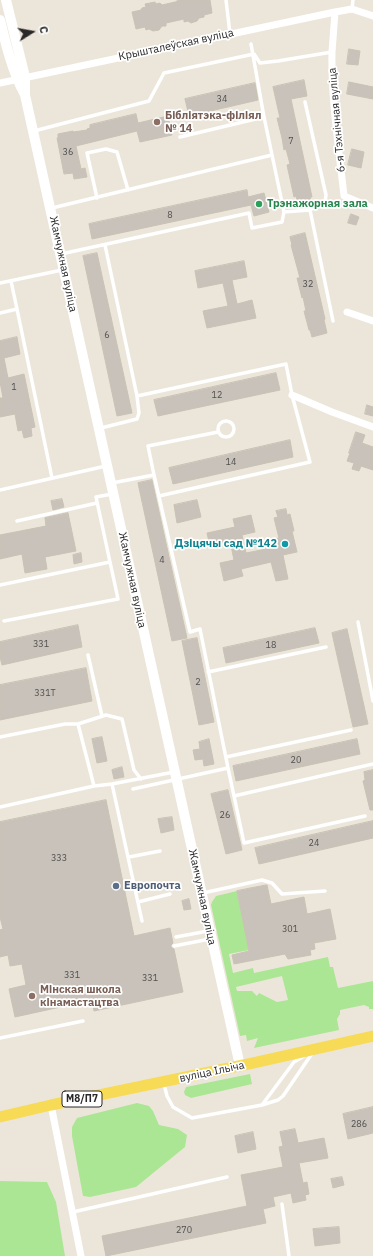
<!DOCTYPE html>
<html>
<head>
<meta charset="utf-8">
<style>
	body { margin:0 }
	#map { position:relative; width:373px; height:1256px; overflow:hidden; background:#ece6da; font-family:"IBM Plex Sans",sans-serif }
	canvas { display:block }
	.north { position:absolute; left:12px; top:12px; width:40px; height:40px; -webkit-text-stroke:3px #fff; paint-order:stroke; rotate:79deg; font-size:11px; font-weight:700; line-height:16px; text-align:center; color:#292929 }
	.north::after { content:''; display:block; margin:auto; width:14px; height:18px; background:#292929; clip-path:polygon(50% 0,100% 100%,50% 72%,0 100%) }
</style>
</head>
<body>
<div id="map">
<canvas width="373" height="1256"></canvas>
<div class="north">С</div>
</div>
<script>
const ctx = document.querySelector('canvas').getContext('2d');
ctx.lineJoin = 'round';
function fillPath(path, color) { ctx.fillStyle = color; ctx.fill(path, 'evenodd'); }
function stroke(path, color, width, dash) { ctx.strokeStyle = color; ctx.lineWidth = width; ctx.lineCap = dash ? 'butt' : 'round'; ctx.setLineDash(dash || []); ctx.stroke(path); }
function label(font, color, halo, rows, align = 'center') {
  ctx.font = font + ' "IBM Plex Sans",sans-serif'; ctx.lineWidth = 3.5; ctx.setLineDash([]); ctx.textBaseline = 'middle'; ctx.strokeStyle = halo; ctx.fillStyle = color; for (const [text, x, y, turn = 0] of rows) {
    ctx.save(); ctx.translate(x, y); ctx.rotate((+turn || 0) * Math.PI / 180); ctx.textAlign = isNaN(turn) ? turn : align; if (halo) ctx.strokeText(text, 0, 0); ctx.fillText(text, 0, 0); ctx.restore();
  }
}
fillPath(new Path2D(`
	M237 891 249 950 229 954 233 973 253 968 254 973 328 957 330 967H333L338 988 373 981V1009H369V1007L364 1005 340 1010V1014L337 1019 339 1030 254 1048 258 1038 247 1041 246 1035 240 1036 211 905 212 902 216 896ZM282 976 288 1000 277 1002 259 993 257 996 252 991H237L236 987Z
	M250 1074 252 1084 191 1098 185 1095 184 1092 186 1087Z
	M137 1103 149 1106 153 1111 159 1125 178 1129 187 1135 185 1147 136 1187 90 1197 83 1196 72 1136V1127L77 1118Z
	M0 1181 47 1182 56 1202 65 1256H0Z`), '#abe694');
const building = new Path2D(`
	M179 0H210L212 13 204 15V17L199 18 197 21 191 23 188 21 184 22V19L166 23V26H162L159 30 153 31 149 29 146 30 145 27 136 29 132 12 141 10 142 8 146 7 145 4 155 2 156 4 160 3 162 5 175 2Z
	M349 49 360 51 358 65 347 64Z
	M304 80 307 96 291 99 312 197H310L311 201 298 204 296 196 294 197 287 165 290 164 286 149 284 150 282 138 277 118H280L273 87Z
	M349 82 373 87V99L347 94Z
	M255 83 258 100 189 116 185 99Z
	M136 114 138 123 168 116 172 135 140 142 137 131 76 146 81 169 85 168 87 177 74 179 73 173 64 174 57 138H58V134L73 131V132L87 130V129L90 128V125Z
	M352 149 364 152 361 168 348 165Z
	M247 190 248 197 264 193 269 212 254 216 251 205 92 239 89 224Z
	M351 214 359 217 356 225 348 223Z
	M305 233 325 319 324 320 327 333 312 337 310 330H309L304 311H306L303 297 302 298 297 278H300L291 245H292L290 237Z
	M97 253 132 413 117 416 83 256Z
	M244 261 247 277 232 280 237 304 252 300 256 318 207 328 203 311 228 306 223 283 198 288 195 271Z
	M17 337 20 354 4 358 8 378 24 374 35 427 31 428 32 436 24 438 22 430 18 431 15 414 0 417V398H3L0 382V341Z
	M276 373 280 390 158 416 154 400Z
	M367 405 373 407V416L365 414Z
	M356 432 365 435 362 443 373 447V470L361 466 359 471 352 469 354 463 347 461 350 453H349Z
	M290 440 293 457 173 484 169 468Z
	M152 480 187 638 172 641 138 483Z
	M62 499 64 507 53 510 51 501Z
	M197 500 201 517 177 523 174 505Z
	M286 509 287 515 290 514 294 531H292L297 552 283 555 288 579 276 581 271 562 241 569 243 576 224 581 220 563 234 560 230 541 210 546 207 533 235 527 233 519 251 515 255 532 242 535 246 553 276 547 274 539 279 538 274 518 278 517 276 511Z
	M68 513 76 551 45 557 47 569 25 573 22 554 0 559V535L46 526 45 518Z
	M81 553 82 562 74 564 73 555Z
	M78 625 82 647 2 665 0 657V642Z
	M315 628 319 643 226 663 223 648Z
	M347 629 368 724 353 727 332 633Z
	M197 638 214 722 199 725 182 641Z
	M86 668 92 701 0 720V685Z
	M102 737 107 761 97 763 92 739Z
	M209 739 214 764 204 766 203 759 195 760 193 750 200 749 199 742Z
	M357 739 360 754 236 781 233 766Z
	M122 767 124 777 114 779 112 770Z
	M373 770V810H370L363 781 365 780 364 772Z
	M228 790 242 850 226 854 211 794Z
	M106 800 134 936 170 928 173 943 171 945V947L174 949 183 992 94 1011 92 1000 15 1017 9 989 26 985 22 964 10 966 8 955 0 957V930L3 929 0 917V822Z
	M172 817 174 830 161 833 158 819Z
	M373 821V838L259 864 255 848Z
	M266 885H267L271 904 304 897 307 914 330 909 336 939 314 943 315 949 310 950 311 955 288 959 285 954 234 964 232 955 249 951 237 891Z
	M189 899 191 909 184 910 182 901Z
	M373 1107V1133L348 1139 343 1114Z
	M295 1129 298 1143 324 1138 328 1158 299 1163 303 1183 307 1182 309 1194 305 1195 306 1200 293 1203 291 1193 273 1197 275 1206 263 1209 266 1223 106 1256 102 1236 247 1206 241 1175 283 1167 279 1147 283 1146 280 1132Z
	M253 1132 256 1149 238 1153 235 1136Z
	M342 1177 344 1185 333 1188 331 1179Z
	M339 1227 340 1243 315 1246 313 1229Z`);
fillPath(building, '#c8c2ba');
stroke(building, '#c8c2b4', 1);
stroke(new Path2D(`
	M226 0 230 34
	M352 9 353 0
	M251 44 264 117
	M254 54 260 63 278 61 332 52
	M305 102 326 195 325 202 310 210
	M34 131 149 101 164 73 254 54
	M272 155 284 212 310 210 333 321
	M97 198 87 153 106 149 117 152 128 190
	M52 208 272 155 264 117 180 137
	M105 245 137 396 286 364 292 395 310 462 159 496
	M61 254 249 213 252 228 282 222 284 212
	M11 281 17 309
	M0 283 62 270
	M0 313 17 309 52 478
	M218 429a8 8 0 1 1 16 0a8 8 0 1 1-16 0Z
	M101 428 137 419 139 413 137 396
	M154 475 148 446 218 432
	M112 483 154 475 190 632 200 629 228 768 133 789
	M0 490 106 466
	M17 521 97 503
	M0 585 110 562 96 497 112 494
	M4 621 118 599 110 562
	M358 622 373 701
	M88 655 102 716
	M208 672 326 647
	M78 724 106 715 122 719 134 770 141 779
	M0 737 65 724H78L94 786
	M226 757 351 730
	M228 768 234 796 373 764
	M112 784 174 772
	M234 796 244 843 365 816
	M0 807 94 786 112 784 142 921
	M129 857 160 851
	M203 893 262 880 272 883 282 894 325 891
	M138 902 170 894
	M176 937 208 931
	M174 946 210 939
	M0 1038 83 1021
	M164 1084 167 1096 173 1107 192 1118 262 1105 278 1100 283 1096 313 1052
	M262 1105 294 1062 304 1056
	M282 1204 289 1256
	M73 1212 227 1177`), '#fff', 3.5);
stroke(new Path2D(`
	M335 12C334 26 333 39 332 52 331 100 339 149 344 196L373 208
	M0 83 335 12 352 9 373 16
	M347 312 373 321
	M292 395 332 412 373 427
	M51 1105 81 1256`), '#fff', 7);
stroke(new Path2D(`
	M6 0 25 77V95L240 1066
	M0 20C6 45 12 70 24 93`), '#fff', 10);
stroke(new Path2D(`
	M0 1117 51 1105 253 1063 373 1036`), '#f7da55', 11);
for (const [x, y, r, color] of [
	[157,122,4,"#8d6e63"],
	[259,204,4,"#2e9e5b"],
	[285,544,4,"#0f9aa8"],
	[116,886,4,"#5c6f8a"],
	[32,996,4,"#8d6e63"]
]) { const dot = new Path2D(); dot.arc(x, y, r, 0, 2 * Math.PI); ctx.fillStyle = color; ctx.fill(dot); stroke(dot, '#fff', 1.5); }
label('9px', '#514f4d', null, [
	["34",222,99],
	["7",291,141],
	["36",68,152],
	["8",170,215],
	["32",308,284],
	["6",107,335],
	["1",14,387],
	["12",217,395],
	["14",231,462],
	["4",162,560],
	["331",41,644],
	["18",271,645],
	["2",198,682],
	["331Т",45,693],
	["20",296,760],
	["26",225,815],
	["24",314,843],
	["333",59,858],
	["301",290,929],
	["331",72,975],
	["331",150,978],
	["286",359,1124],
	["270",184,1230]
]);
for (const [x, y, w] of [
	[82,1099,40]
]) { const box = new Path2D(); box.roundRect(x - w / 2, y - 8, w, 16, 3); ctx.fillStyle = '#fff'; ctx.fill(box); stroke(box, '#292929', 1); }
label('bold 10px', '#292929', null, [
	["М8/П7",82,1099]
]);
label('11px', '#292929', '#fff', [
	["Крышталеўская вуліца",176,45,-12],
	["6-я Тэхнічная вуліца",337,120,-95],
	["Жамчужная вуліца",63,264,78],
	["Жамчужная вуліца",132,580,78],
	["Жамчужная вуліца",202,897,78],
	["вуліца Ільіча",212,1072,-12]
]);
label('bold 11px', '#785e54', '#fff', [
	["Бібліятэка-філіял",165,116],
	["№ 14",165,129],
	["Мінская школа",40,990],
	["кінамастацтва",40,1003]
], 'left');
label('bold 11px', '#27864d', '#fff', [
	["Трэнажорная зала",267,204]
], 'left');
label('bold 11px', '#0d838f', '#fff', [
	["Дзіцячы сад №142",277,544]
], 'right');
label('bold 11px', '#4e5e75', '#fff', [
	["Европочта",124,886]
], 'left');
</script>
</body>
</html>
